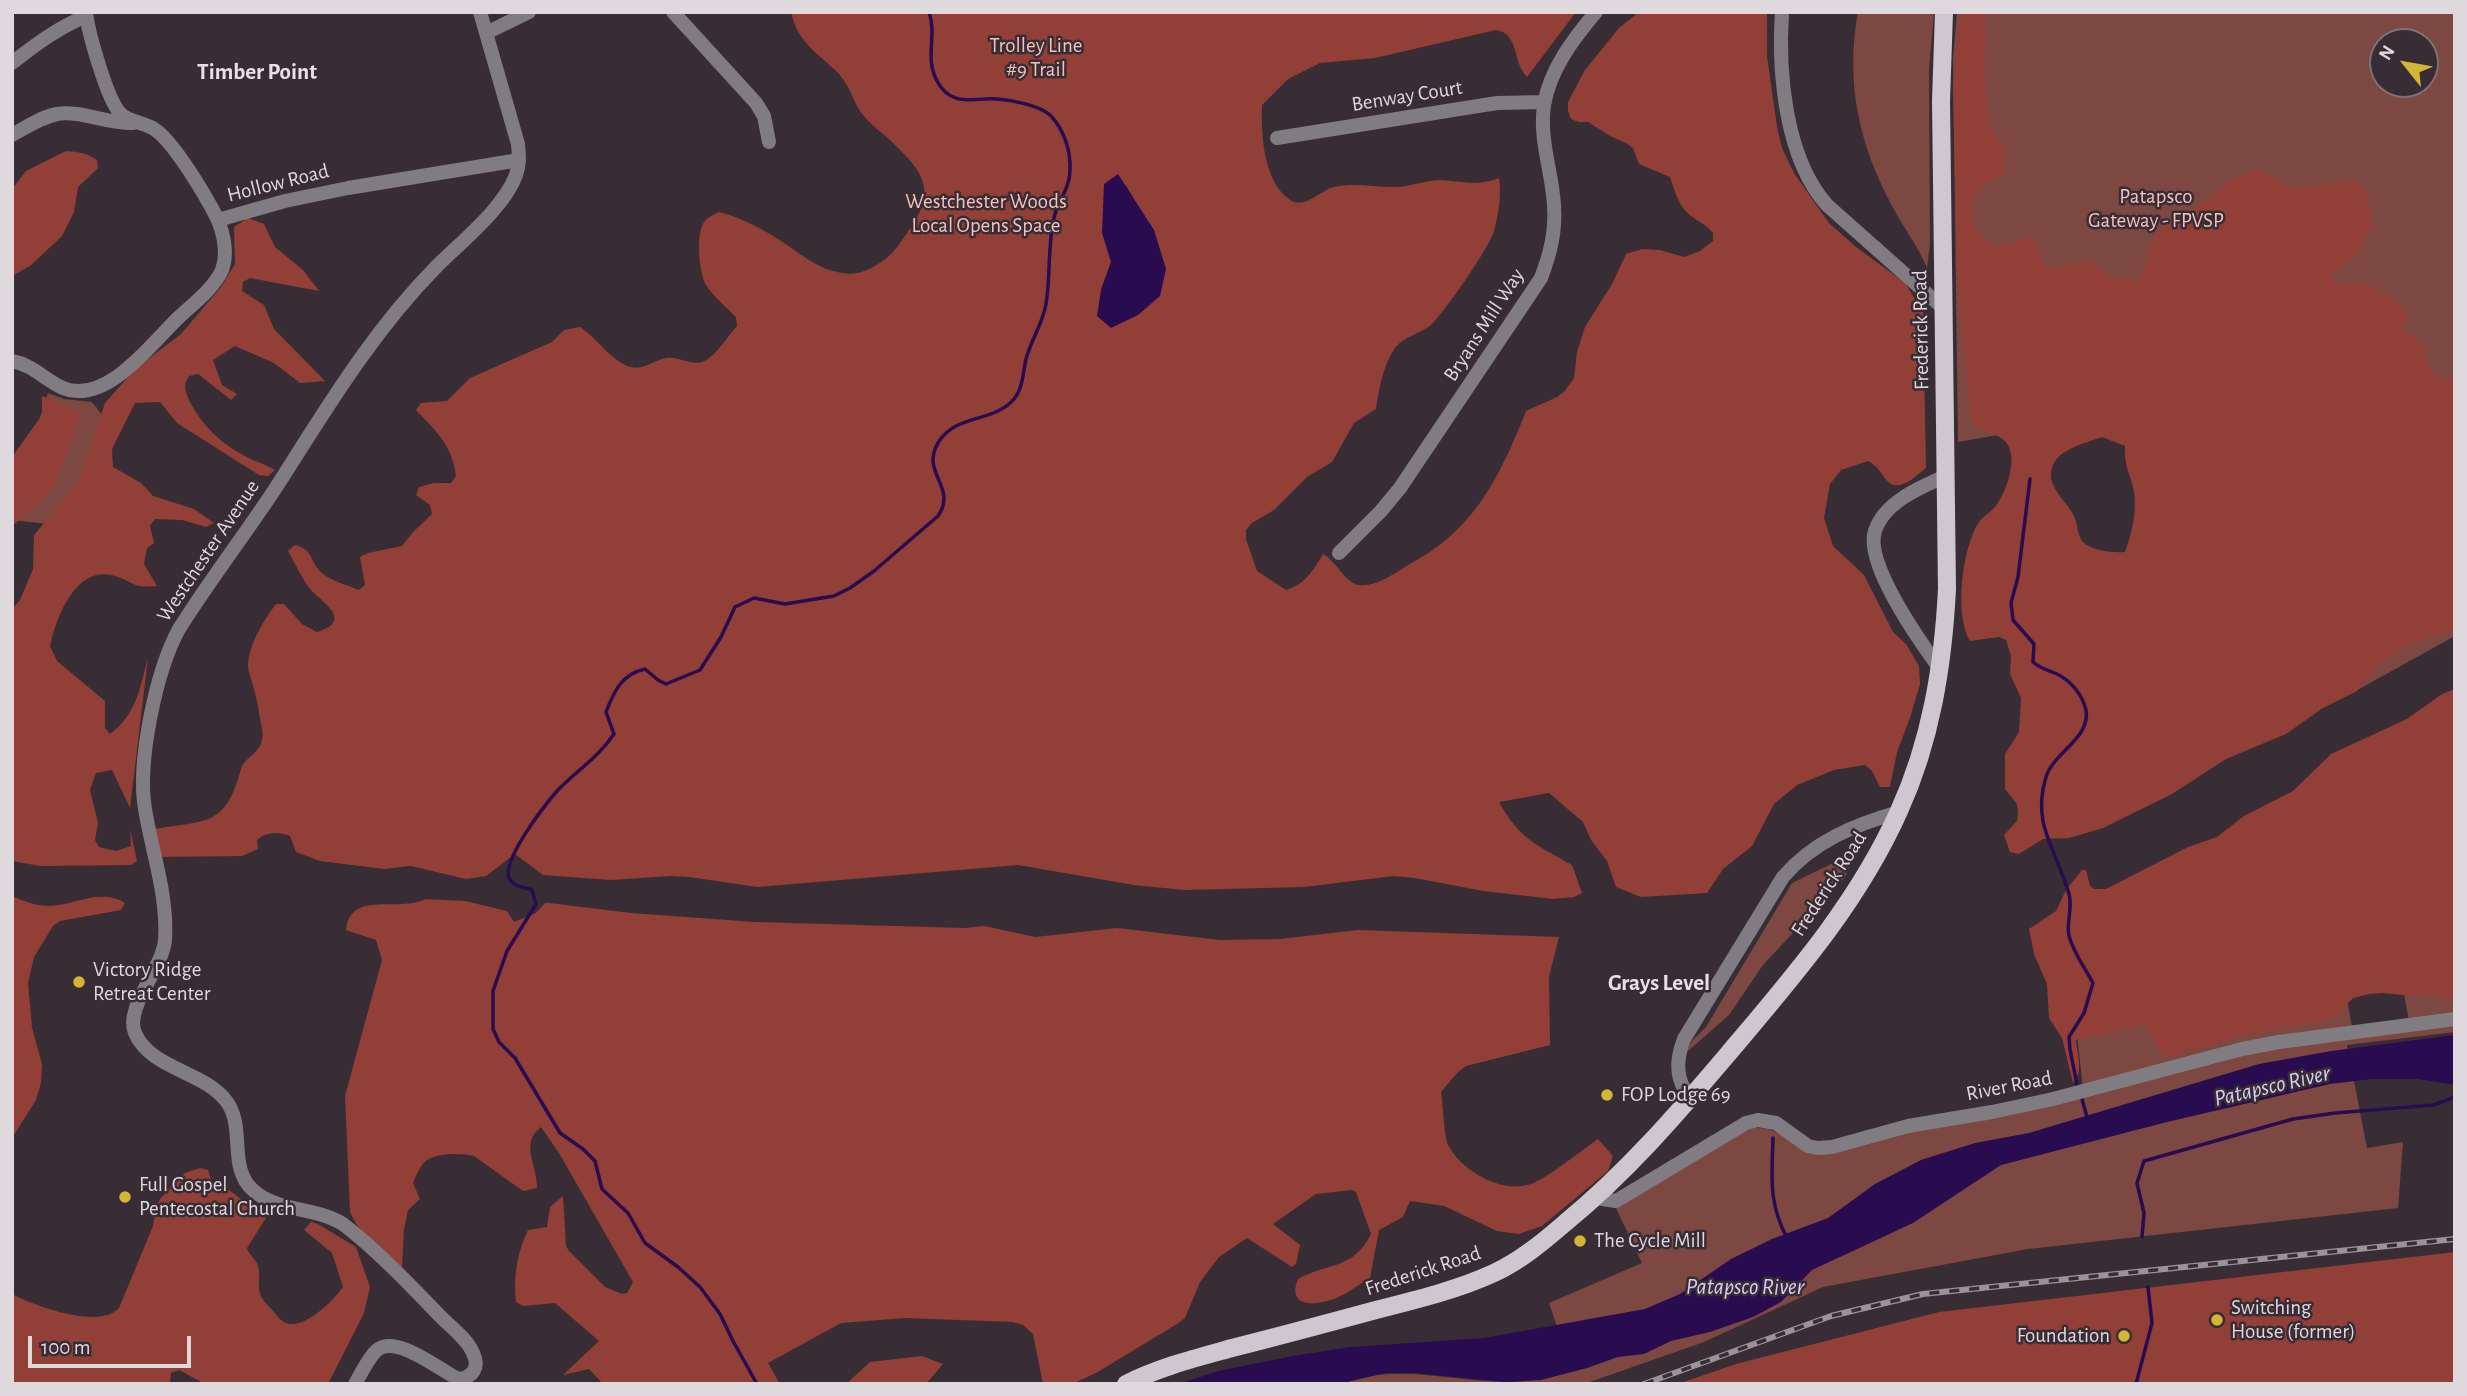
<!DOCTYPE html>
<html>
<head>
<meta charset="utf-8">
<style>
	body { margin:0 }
	#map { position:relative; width:2467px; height:1396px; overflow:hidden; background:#382d34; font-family:"Alegreya Sans",sans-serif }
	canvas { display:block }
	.frame { position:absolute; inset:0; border:14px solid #dfd8dc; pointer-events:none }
	.north { position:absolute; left:2369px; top:28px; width:70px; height:70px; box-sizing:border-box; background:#382d34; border:2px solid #7b7177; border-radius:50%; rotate:301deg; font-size:19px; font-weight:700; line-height:28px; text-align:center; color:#dfd8dc }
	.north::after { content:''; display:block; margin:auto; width:24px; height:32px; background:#d4b635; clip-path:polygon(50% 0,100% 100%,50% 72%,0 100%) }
	.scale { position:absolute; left:28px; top:1336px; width:163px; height:32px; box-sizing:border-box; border:4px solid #dfd8dc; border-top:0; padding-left:9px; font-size:21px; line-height:24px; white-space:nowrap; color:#dfd8dc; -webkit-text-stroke:5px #382d34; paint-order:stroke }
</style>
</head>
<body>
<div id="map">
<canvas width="2467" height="1396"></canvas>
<div class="frame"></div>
<div class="north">N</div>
<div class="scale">100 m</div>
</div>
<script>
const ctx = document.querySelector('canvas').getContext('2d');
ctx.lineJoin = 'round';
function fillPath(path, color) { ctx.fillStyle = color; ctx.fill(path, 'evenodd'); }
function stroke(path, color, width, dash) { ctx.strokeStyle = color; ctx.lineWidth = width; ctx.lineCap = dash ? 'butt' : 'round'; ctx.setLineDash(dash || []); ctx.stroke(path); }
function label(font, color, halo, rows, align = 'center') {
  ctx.font = font + ' "Alegreya Sans",sans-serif'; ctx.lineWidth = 5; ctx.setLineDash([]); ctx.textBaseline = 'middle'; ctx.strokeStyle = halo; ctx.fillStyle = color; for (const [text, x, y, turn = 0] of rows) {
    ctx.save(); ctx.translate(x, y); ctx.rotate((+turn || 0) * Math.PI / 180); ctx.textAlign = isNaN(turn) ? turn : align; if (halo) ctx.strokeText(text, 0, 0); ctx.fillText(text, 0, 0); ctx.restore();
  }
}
fillPath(new Path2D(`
	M1858 12H1934L1929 70 1930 244 1927 268C1918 246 1903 227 1892 206 1859 144 1845 82 1858 12Z
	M1957 12H2455V636L2352 693 2255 390 1958 442 1953 58ZM2383 42H2425V84H2383Z
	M48 393 64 399 92 402 105 419 65 526 12 520V455L30 449Z
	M2455 776V1032L2347 1045 2367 1148 2403 1142 2398 1208 2028 1249 1823 1287 1704 1342 1584 1384H1339C1395 1364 1445 1380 1502 1382 1526 1383 1549 1378 1572 1371L1549 1303 1642 1263 1615 1206 1747 1129C1772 1124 1786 1137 1806 1151L2084 1097 2074 1008ZM2401 978 2409 1021 2352 1028 2345 986Z
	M1856 852 1845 877 1763 965 1729 1015 1687 1052 1691 1042 1706 1027 1792 883Z`), '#7d4842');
fillPath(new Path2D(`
	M791 12H1576L1527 77C1512 62 1520 34 1496 30L1375 58 1320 63 1288 79 1262 105C1261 134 1263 181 1290 200 1305 210 1320 190 1334 187 1356 182 1376 188 1398 187 1412 186 1426 180 1440 180 1463 181 1476 187 1499 178 1502 193 1498 217 1494 231 1489 248 1444 313 1431 325 1420 334 1403 337 1395 348 1383 365 1379 389 1376 409L1354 423 1332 462 1307 477 1274 510 1252 523 1246 530V539L1257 571 1286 590C1305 584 1313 571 1323 554 1336 561 1345 583 1359 585 1376 587 1394 574 1408 565 1422 557 1436 549 1448 538 1486 506 1508 457 1526 411L1557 397 1564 392 1574 378 1577 352 1585 327 1612 284 1626 254 1642 249 1660 250 1684 257 1700 251 1713 241V233C1706 224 1699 222 1691 216 1678 206 1675 191 1670 177L1639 164 1633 148 1626 143 1610 136 1588 122H1579L1571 119 1568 111V102L1585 70 1619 28 1639 12H1767V56L1777 127 1782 148 1794 173 1829 223 1856 247 1905 283 1923 312 1926 468C1913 478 1897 496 1884 477 1879 470 1877 466 1868 461L1841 470 1830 484 1824 518 1833 546 1864 575 1893 632 1906 644 1919 666 1920 684 1910 718 1897 752 1890 787H1880L1872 771 1865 765 1834 770 1797 785 1774 804 1752 846 1723 869 1707 893 1641 897 1616 887 1607 861 1591 840 1583 822 1549 793 1499 802C1520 840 1537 845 1572 865L1582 893 1574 897 1553 899 1483 891 1415 878 1394 876 1304 887 1184 890 1134 885 1018 865 758 887 689 877 670 876 611 880 543 875 515 854 486 876 466 879 411 866 384 869 320 861 296 852 290 836C279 831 265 832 257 840L258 849 242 856 157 857 154 829C208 820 225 827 241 769 245 757 260 753 262 740 264 732 260 721 259 713 257 696 253 687 249 672 244 652 264 619 276 604H284L302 624 317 632C354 621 323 603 311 590 302 579 295 563 288 551L295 545C315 550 309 562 322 573 331 581 347 585 359 590L365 585 360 557 368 553 402 546 413 532 432 514 430 505 416 495 419 487 434 483H451L456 476C452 445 437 432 416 410L421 403 447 401 470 378 552 342 564 330 580 327C597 338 607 356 625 365 641 373 651 361 666 358 681 356 694 369 708 359 719 351 728 336 737 326L736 317C726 307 714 297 706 285 699 273 695 231 705 221 708 217 715 214 719 212 741 217 762 229 781 241 801 254 817 269 842 273 861 277 880 265 893 252 900 244 906 234 912 226 938 187 920 169 890 140 881 132 870 124 863 115 852 101 851 85 835 70 814 50 798 42 791 12ZM1126 185 1140 211 1101 290 1111 262Z
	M1960 12H1986C1985 47 1983 83 1988 118 1989 130 1999 137 2003 147 2007 156 2004 166 2003 175 1996 178 1984 183 1979 189 1967 204 1970 235 1989 243 2003 248 2019 240 2032 236 2040 246 2039 258 2046 268L2089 261 2111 276 2136 280C2149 270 2145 250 2154 236 2161 226 2180 219 2190 212 2212 199 2226 176 2253 172 2269 170 2278 185 2292 188L2352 180 2360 183 2368 198 2372 224 2356 256 2333 273V282C2344 287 2350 282 2361 283 2375 285 2395 300 2406 309V318L2402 326C2406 336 2412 335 2419 341 2434 357 2418 379 2455 379V629L2407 645 2375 668 2357 691 2323 708 2286 734 2226 759 2172 794 2103 828 2069 838 2043 839 2019 854 2010 852 2004 835 2017 821 2018 813 2017 804 2005 789V754L2019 732 2021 698 2010 674 2011 656 2006 640 1999 637 1970 641C1954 615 1962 548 1979 522 1983 516 1990 513 1995 507 2006 493 2019 458 2006 442 1999 434 1982 430 1973 425L1970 417 1957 272 1953 87ZM2102 437 2125 446C2124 468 2130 472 2134 491 2137 513 2132 532 2125 552 2113 553 2092 551 2083 542 2077 535 2078 524 2074 516 2067 501 2046 487 2052 468 2057 449 2086 443 2102 437Z
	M66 151C79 152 87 153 97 160L98 168 78 187 74 212 62 236 30 266 12 276V189L26 171Z
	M248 218 264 224 275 247 303 270 319 291 250 278 243 282 242 291 264 305 274 329 325 381 300 383 274 363 235 346 213 360 222 385 237 394 231 400 198 374 189 376C183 386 185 391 190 402 202 425 221 444 245 456 255 462 266 464 275 470L268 476 259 475 177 423 160 402 135 403 112 449 113 467 141 483 153 496 194 509 214 523 206 527 182 520 155 519 150 526 154 543 147 548 144 564 157 586C131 589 133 580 111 575 75 567 56 618 50 646L57 661 105 701V728L110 734C136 715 140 688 148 658L130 808 112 770 96 773 90 790 98 823 95 840 99 847 116 851 131 846 130 829 137 861 131 865 40 866 12 861V609L20 600 33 569 34 535 78 483 105 403 134 370 181 334 221 287 235 264 234 227Z
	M42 396 73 408 81 415 55 484 39 504 12 526V457L42 415Z
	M2455 689V1000L2428 994 2414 996 2382 993 2369 994 2353 998 2337 1015 2328 1020 2242 1035 2171 1057 2163 1055 2145 1024 2076 1040C2077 1054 2084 1072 2073 1083L2062 1038 2049 1018 2047 984 2034 954 2029 929 2056 911 2066 890 2082 870H2086L2090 886 2094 889H2106L2188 847 2217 837 2244 816 2293 791 2331 754 2407 719 2442 694Z
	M12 896C23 901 37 906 50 906 76 905 100 888 125 903L121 910 60 921 53 926 34 957 28 983 32 1028 42 1064 41 1083 36 1100 12 1138Z
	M425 899 465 901 507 911 514 922 536 913 545 903H549L631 913 755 922 965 928 984 926 1035 937 1117 928 1220 940 1280 939 1358 930 1559 937 1549 977 1550 1045 1466 1066 1458 1072 1441 1092C1443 1102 1444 1138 1448 1145 1462 1171 1501 1194 1531 1184 1546 1179 1582 1150 1598 1139L1613 1156 1608 1171 1542 1226 1519 1234 1497 1231 1444 1206 1410 1201 1403 1217 1379 1230 1370 1278C1358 1285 1344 1296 1331 1300 1312 1306 1287 1306 1298 1279 1329 1262 1353 1270 1371 1234L1356 1192 1352 1190 1316 1194 1273 1224 1300 1245 1296 1264 1292 1267 1247 1238 1219 1257 1200 1282 1185 1318 1177 1324 1096 1373 1072 1384H1043L1033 1334 1023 1325 1013 1322 905 1318 841 1323 768 1363 780 1384H603L589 1369 563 1375 599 1341 555 1303 523 1306 516 1302C513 1278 517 1252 528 1230L547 1227 550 1207 563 1196 566 1246 569 1251 605 1287 622 1294 627 1293 633 1282 559 1153 541 1127C519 1144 538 1166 537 1188L523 1191 474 1156C463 1153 439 1153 429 1159 421 1163 416 1175 413 1183L420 1199 408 1210 404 1229 402 1268C384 1251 358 1235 350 1211L345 1096 382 960 376 940 346 930C350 889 400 913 425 899Z
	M200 1168 208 1170 213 1186 229 1190 266 1218 247 1248C249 1256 256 1258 258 1266 261 1275 257 1285 260 1293 261 1299 269 1306 273 1311 278 1317 282 1323 290 1324 308 1326 334 1300 343 1287L332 1253 304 1230 311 1222 318 1224 356 1247 370 1287 364 1313 328 1384H205L179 1370 171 1373 170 1384H12V1294C35 1306 99 1330 119 1308L153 1226 156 1207 160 1199 185 1173Z
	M2455 1252V1384H1678L1736 1364 1939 1312Z
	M922 1356 943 1364 926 1384H846L870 1362Z`), '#923f38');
fillPath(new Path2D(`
	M1118 174 1154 230 1166 269 1160 296 1138 315 1111 328 1097 316 1101 290 1111 262 1102 233 1104 184Z
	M2455 1035V1085L2418 1079H2372L2330 1084 2167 1122 2001 1165 1913 1223 1812 1270 1781 1302 1753 1317 1710 1332 1671 1341 1644 1354 1618 1357 1587 1368 1541 1380 1504 1382 1414 1373H1385L1339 1384H1179L1218 1371 1293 1356 1350 1347 1484 1338 1645 1309 1680 1294 1731 1259 1772 1239 1828 1218 1875 1184 1921 1160 1975 1143 2029 1133 2259 1064 2331 1051Z`), '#290b4f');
stroke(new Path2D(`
	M2030 479 2018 577 2011 603 2013 620 2034 644 2033 662C2041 669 2048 670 2057 674 2071 681 2082 694 2086 710 2091 738 2053 753 2046 777 2031 825 2057 850 2069 894 2073 909 2066 922 2069 936 2074 954 2085 968 2093 983L2084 1013 2069 1037 2070 1049 2077 1085
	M2082 1099 2087 1117
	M1773 1138C1772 1177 1768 1202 1787 1238
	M2142 1237 2144 1213 2137 1183 2144 1161 2293 1119 2335 1113 2434 1105 2455 1097
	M757 1384 733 1341 720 1314 700 1287 678 1267 645 1243 628 1213 602 1189 595 1161 583 1149 560 1133 515 1058 499 1042 493 1029V991L507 951 536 904 532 890C524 887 513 887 509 878 502 860 544 806 557 791 577 770 597 759 614 734L606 712C614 691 622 674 645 669L658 680 666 684 700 670 721 637 735 607 754 598 785 604 834 596 850 588 874 571 938 516C958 487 920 473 938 443 954 414 994 423 1014 399 1023 388 1023 372 1026 359 1031 340 1043 323 1046 304 1051 275 1047 243 1055 214 1059 199 1070 188 1070 170 1071 151 1064 130 1051 116 1039 104 1002 98 985 99 964 101 947 102 936 79 925 57 937 35 929 12
	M2136 1384 2152 1323 2148 1287`), '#290b4f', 3.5);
stroke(new Path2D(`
	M673 12 756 103 764 116 769 142
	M1782 12C1778 72 1785 158 1827 205L1943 308
	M486 33 529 12
	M12 63C36 44 58 28 86 16
	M12 135C27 127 41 117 57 114 80 110 108 124 133 123
	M1277 138 1497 103 1545 102
	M218 220 285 201 348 188 519 160
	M12 361C33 365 45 380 63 388 105 405 149 347 175 321 190 306 213 290 222 270 228 254 224 234 217 218 206 196 176 146 157 131 146 122 129 123 120 113 107 99 88 32 86 12
	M1339 553 1381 511 1400 488 1541 278C1550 254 1556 232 1554 205 1552 171 1539 140 1544 105 1550 69 1574 38 1596 12
	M1940 669C1921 643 1864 563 1875 531 1884 502 1921 487 1946 476
	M1690 1099C1676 1079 1675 1062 1684 1039L1783 877C1814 841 1854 825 1899 812
	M1596 1198 1616 1201 1746 1123 1758 1120 1776 1123 1808 1146 1818 1148 1832 1147 1908 1126 1992 1112 2053 1099 2242 1049 2279 1042 2455 1019
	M355 1384C361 1374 368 1358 377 1350 396 1334 440 1370 458 1379 473 1378 480 1367 473 1353 467 1339 452 1328 441 1317 410 1285 378 1251 343 1224 316 1207 278 1212 254 1191 227 1168 246 1129 227 1102 205 1071 151 1070 135 1033 124 1008 163 968 165 940 168 896 152 852 145 809 137 762 156 671 179 629 209 581 244 536 275 489 325 411 371 333 436 267 461 242 504 208 516 175 520 164 519 155 518 144L480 12`), '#807c81', 14);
stroke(new Path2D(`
	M1126 1384C1160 1367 1196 1358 1232 1348 1280 1336 1328 1323 1376 1310 1415 1300 1457 1290 1494 1273 1520 1261 1543 1242 1565 1223 1626 1173 1677 1114 1728 1054 1792 978 1858 903 1899 811 1931 741 1943 666 1947 589L1941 101 1944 12`), '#cfc7d0', 18);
const rail = new Path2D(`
	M1644 1384 1831 1316 1923 1294 2455 1239`);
stroke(rail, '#9b9398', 6);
stroke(rail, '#382d34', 3.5, [10]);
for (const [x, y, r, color] of [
	[79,982,7,"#d4b635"],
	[1607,1095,7,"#d4b635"],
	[125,1197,7,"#d4b635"],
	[1580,1241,7,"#d4b635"],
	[2217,1320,7,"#d4b635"],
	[2124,1336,7,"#d4b635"]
]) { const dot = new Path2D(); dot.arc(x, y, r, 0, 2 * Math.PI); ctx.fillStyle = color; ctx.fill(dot); stroke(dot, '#382d34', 2.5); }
label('21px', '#f3c2bb', '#382d34', [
	["Trolley Line",1036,46],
	["#9 Trail",1036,70],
	["Patapsco",2156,197],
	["Gateway - FPVSP",2156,221],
	["Westchester Woods",986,202],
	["Local Opens Space",986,226]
]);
label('21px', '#dfd8dc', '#382d34', [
	["Benway Court",1407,96,-9],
	["Hollow Road",278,183,-14],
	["Bryans Mill Way",1484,325,-57],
	["Frederick Road",1921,330,-91],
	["Westchester Avenue",208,551,-56],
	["Frederick Road",1829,884,-57],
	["River Road",2009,1086,-11],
	["Frederick Road",1423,1271,-18]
]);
label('21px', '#dfd8dc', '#382d34', [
	["Victory Ridge",93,970],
	["Retreat Center",93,994],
	["FOP Lodge 69",1621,1095],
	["Full Gospel",139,1185],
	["Pentecostal Church",139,1209],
	["The Cycle Mill",1594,1241],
	["Switching",2231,1308],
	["House (former)",2231,1332],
	["Foundation",2110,1336,"right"]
], 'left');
label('bold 23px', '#eddfe7', '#382d34', [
	["Timber Point",257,72],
	["Grays Level",1659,983]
]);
label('italic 23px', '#d8cdf6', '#382d34', [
	["Patapsco River",2272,1086,-13],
	["Patapsco River",1745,1287]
]);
</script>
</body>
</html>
